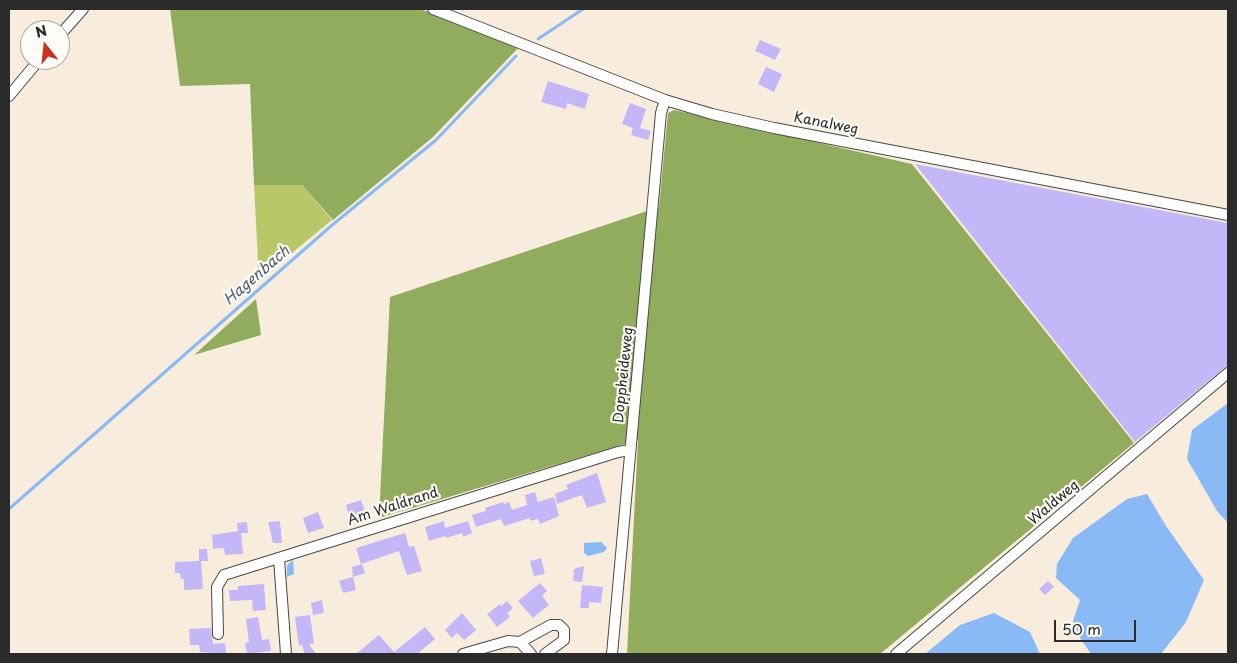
<!DOCTYPE html>
<html>
<head>
<meta charset="utf-8">
<style>
	body { margin:0 }
	#map { position:relative; width:1237px; height:663px; overflow:hidden; background:#f8eddd; font-family:"Playpen Sans",sans-serif }
	canvas { display:block }
	.frame { position:absolute; inset:0; border:10px solid #2b2b2b; pointer-events:none }
	.north { position:absolute; left:20px; top:20px; width:50px; height:50px; box-sizing:border-box; background:#fdfcf7; border:1px solid #a9a8a5; border-radius:50%; rotate:344deg; font-size:14px; font-weight:700; line-height:20px; text-align:center; color:#2b2b2b }
	.north::after { content:''; display:block; margin:auto; width:18px; height:22px; background:#c8321e; clip-path:polygon(50% 0,100% 100%,50% 72%,0 100%) }
	.scale { position:absolute; left:1054px; top:620px; width:82px; height:22px; box-sizing:border-box; border:2px solid #2b2b2b; border-top:0; padding-left:6px; font-size:15px; line-height:18px; white-space:nowrap; color:#2b2b2b; -webkit-text-stroke:4px #fdfcf7; paint-order:stroke }
</style>
</head>
<body>
<div id="map">
<canvas width="1237" height="663"></canvas>
<div class="frame"></div>
<div class="north">N</div>
<div class="scale">50 m</div>
</div>
<script>
const ctx = document.querySelector('canvas').getContext('2d');
ctx.lineJoin = 'round';
function fillPath(path, color) { ctx.fillStyle = color; ctx.fill(path, 'evenodd'); }
function stroke(path, color, width, dash) { ctx.strokeStyle = color; ctx.lineWidth = width; ctx.lineCap = dash ? 'butt' : 'round'; ctx.setLineDash(dash || []); ctx.stroke(path); }
function label(font, color, halo, rows, align = 'center') {
  ctx.font = font + ' "Playpen Sans",sans-serif'; ctx.lineWidth = 4.5; ctx.setLineDash([]); ctx.textBaseline = 'middle'; ctx.strokeStyle = halo; ctx.fillStyle = color; for (const [text, x, y, turn = 0] of rows) {
    ctx.save(); ctx.translate(x, y); ctx.rotate((+turn || 0) * Math.PI / 180); ctx.textAlign = isNaN(turn) ? turn : align; if (halo) ctx.strokeText(text, 0, 0); ctx.fillText(text, 0, 0); ctx.restore();
  }
}
fillPath(new Path2D(`
	M254 185H302L332 220 259 280Z`), '#b9c769');
fillPath(new Path2D(`
	M170 9H420L521 45 433 137 333 220 302 185H254L250 84 180 86Z
	M674 110 912 164 1134 443 880 654H627L638 440 379 518 390 297 659 207 668 113Z
	M256 299 261 335 194 355Z`), '#92ac5d');
fillPath(new Path2D(`
	M1228 403V523L1217 511 1187 459 1192 430Z
	M1147 494 1166 526 1204 580 1186 622 1161 654H1091L1080 638 1073 621 1080 600 1056 578 1057 564 1073 538 1127 499Z
	M601 542 607 548 604 552 588 556 584 553V543Z
	M293 560 294 574 287 577V565Z
	M994 613 1030 632 1040 654H925L960 625Z`), '#89baf5');
stroke(new Path2D(`
	M538 39 583 9
	M9 509 331 226 436 140 516 56`), '#89baf5', 3);
fillPath(new Path2D(`
	M760 40 781 49 775 60 755 51Z
	M766 67 782 74 774 92 758 84Z
	M548 81 589 94 585 109 567 103 566 109 541 102Z
	M630 103 646 109 640 128 651 131 648 140 631 135 633 128 622 124Z
	M915 164 1228 223V366L1224 368 1135 442Z
	M597 473 606 502 587 508 582 495 557 504 555 494 568 489 566 485Z
	M535 492 538 502 554 497 559 516 540 524 538 519 530 521V518L504 526 501 519 476 527 472 515 486 511 485 508 503 502 504 504 509 502 512 510 527 505 525 495Z
	M361 500 366 515 350 520 346 505Z
	M318 512 324 528 308 533 303 518Z
	M280 521 282 543H273L268 522Z
	M444 521 445 528 468 521 472 533 463 537 462 533 446 538 445 536 429 541 425 527Z
	M247 522 248 533H241L243 554 225 555 224 548 213 549 212 535 238 531 237 523Z
	M405 533 409 547 414 546 422 571 407 575 399 551 361 564 356 548Z
	M199 549H207L208 561H201L203 589 184 590V579H181L180 573H175V562L199 561Z
	M541 558 545 574 534 576 530 561Z
	M362 564 365 573 353 577 352 567Z
	M584 566 582 582 573 581 574 569Z
	M353 577 356 590 343 593 339 581Z
	M1048 581 1054 587 1045 595 1039 589Z
	M540 583 547 591 542 596 549 605 533 618 518 601Z
	M264 584 266 610 253 611 252 600 230 601 229 590H238V586Z
	M582 585 603 587 601 603 589 602V608H580Z
	M322 600 324 613 313 615 311 603Z
	M507 601 513 608 507 613 510 617 497 627 487 614 500 604 501 606Z
	M462 613 476 630 464 640 457 633 452 638 445 630Z
	M310 615 314 643 309 644 316 654H305L302 645 299 646 295 617Z
	M258 617 262 640 269 639 271 651 247 654 245 643 249 642 246 619Z
	M425 627 435 639 417 654H356L379 635 394 652Z
	M211 628 213 644 225 643 226 654 200 652 199 645H190L189 629Z`), '#c3b7f7');
const street = new Path2D(`
	M433 9 665 100 712 114 774 128 1228 215
	M60 35 83 9
	M9 96 39 60
	M279 559 286 654
	M218 634 217 587 224 575 618 452 630 450
	M520 642 551 625H559L564 630V640L545 654
	M463 654 508 641 520 642 531 654
	M612 654 661 113 665 100
	M896 654 1228 373`);
stroke(street, '#4a4846', 12);
stroke(street, '#fff', 10);
label('14px', '#2b2b2b', '#fdfcf7', [
	["Kanalweg",826,124,11],
	["Doppheideweg",624,375,-84],
	["Waldweg",1054,503,-40],
	["Am Waldrand",393,507,-18]
]);
label('italic 15px', '#4c5d72', '#fdfcf7', [
	["Hagenbach",257,276,-41]
]);
</script>
</body>
</html>
